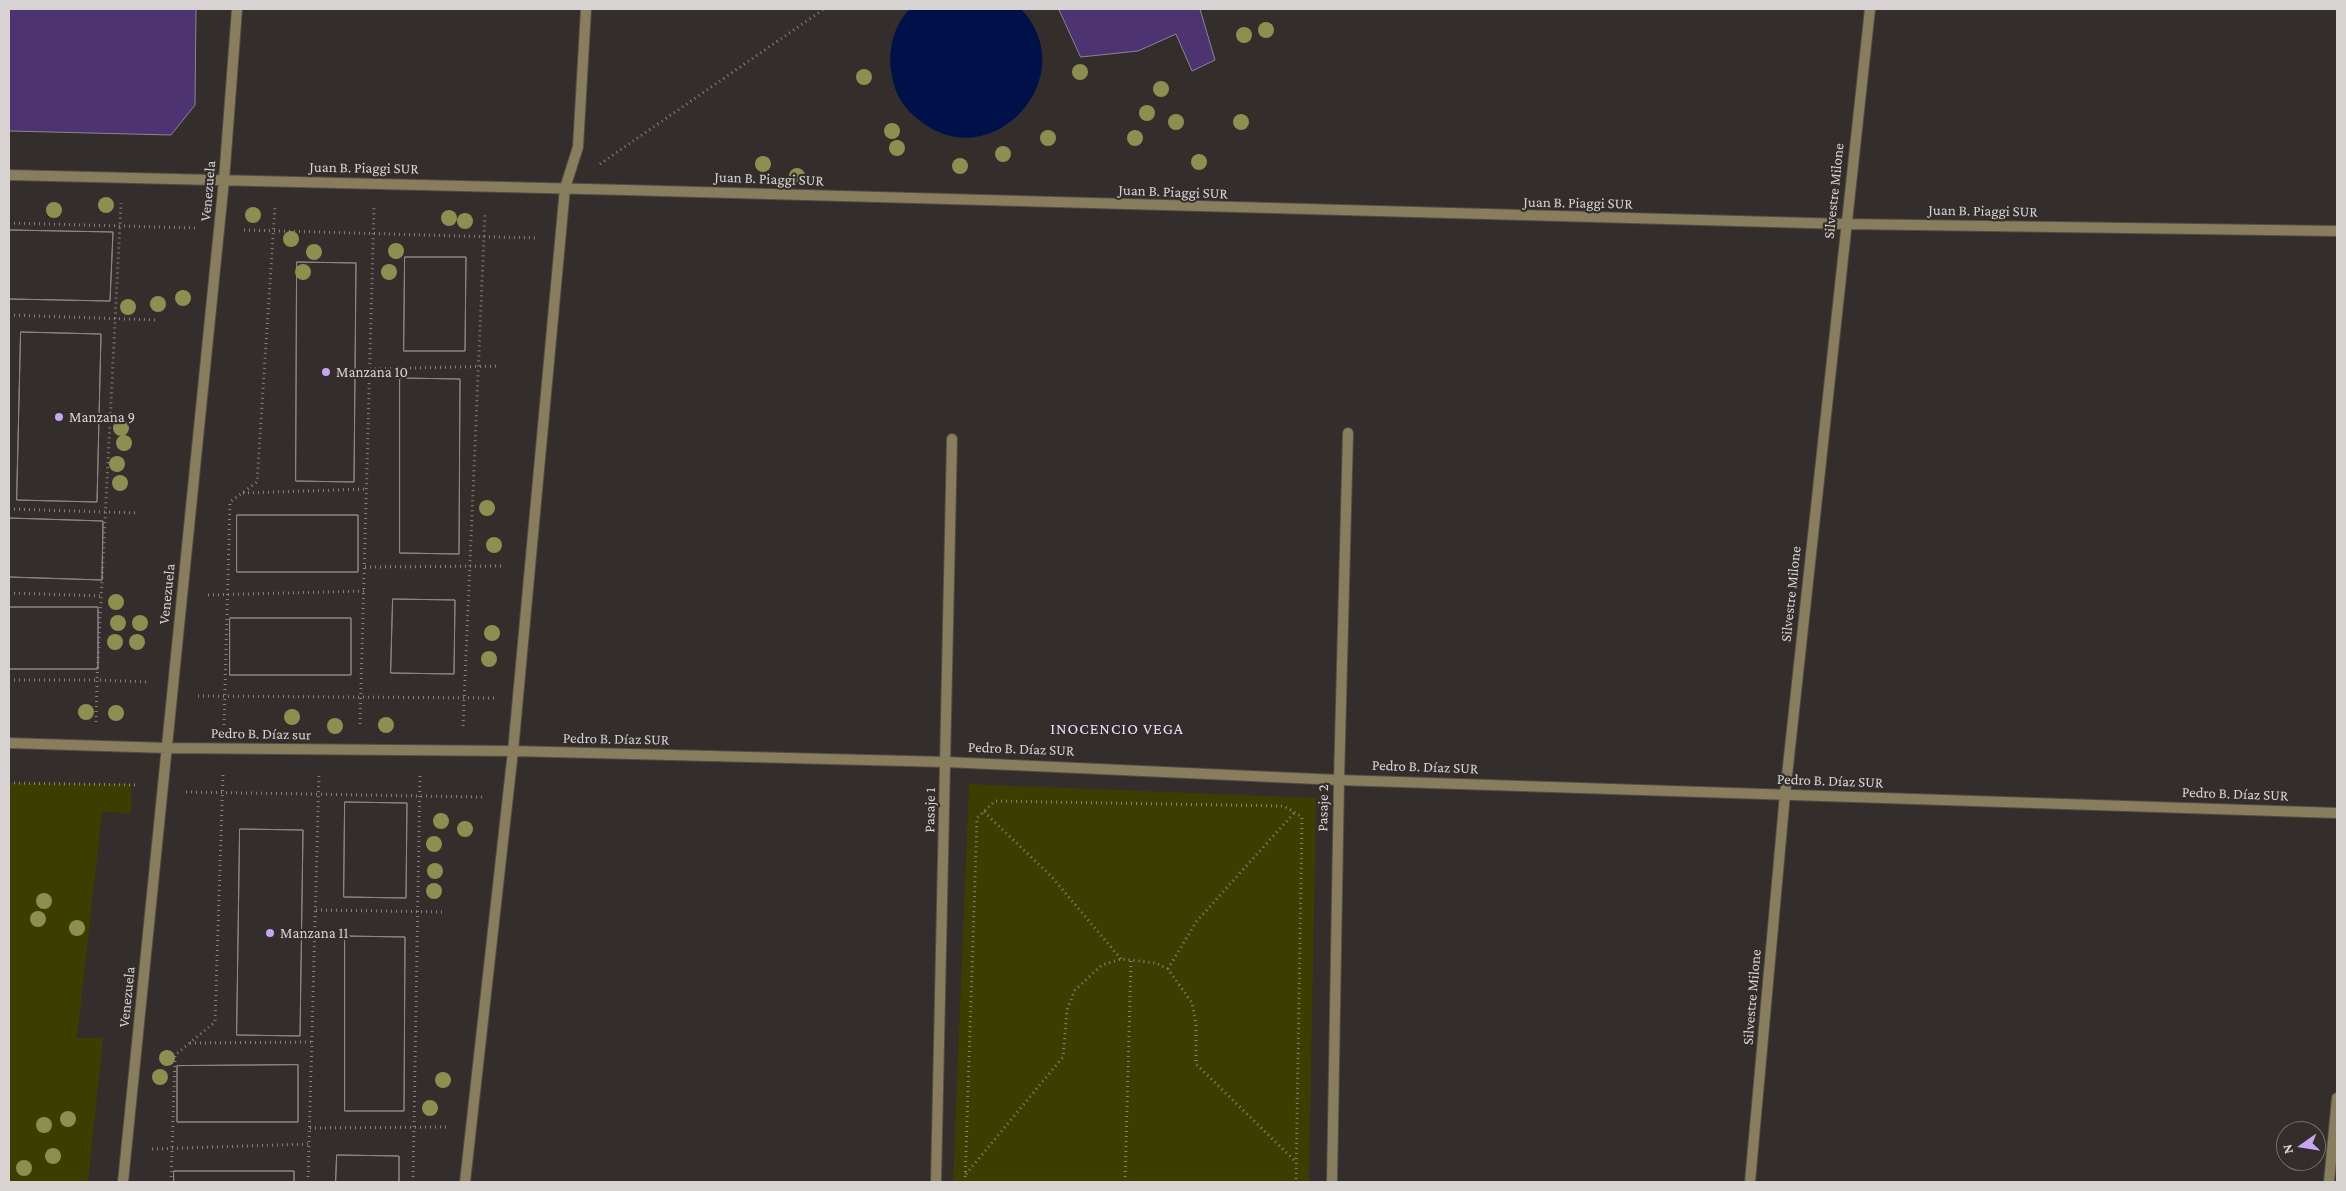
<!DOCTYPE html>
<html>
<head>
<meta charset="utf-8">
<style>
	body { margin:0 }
	#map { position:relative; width:2346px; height:1191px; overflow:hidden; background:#332d2b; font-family:"Crimson Pro",serif }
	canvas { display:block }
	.frame { position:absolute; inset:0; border:10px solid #d7d3d2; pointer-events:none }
	.north { position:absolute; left:2276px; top:1121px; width:50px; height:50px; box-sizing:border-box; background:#332d2b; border:1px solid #756f6e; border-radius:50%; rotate:257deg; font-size:14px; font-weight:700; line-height:20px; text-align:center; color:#d7d3d2 }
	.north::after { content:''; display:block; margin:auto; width:18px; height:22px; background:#c6a6f0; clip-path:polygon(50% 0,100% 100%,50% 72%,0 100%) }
</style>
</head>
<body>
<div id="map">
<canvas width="2346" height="1191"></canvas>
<div class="frame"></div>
<div class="north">N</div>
</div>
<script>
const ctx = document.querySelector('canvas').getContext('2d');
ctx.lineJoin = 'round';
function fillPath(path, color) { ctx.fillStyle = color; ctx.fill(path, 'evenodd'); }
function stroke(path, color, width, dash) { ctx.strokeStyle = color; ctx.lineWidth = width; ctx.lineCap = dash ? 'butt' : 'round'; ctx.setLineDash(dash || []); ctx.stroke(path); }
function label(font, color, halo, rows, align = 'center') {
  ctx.font = font + ' "Crimson Pro",serif'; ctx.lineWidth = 4.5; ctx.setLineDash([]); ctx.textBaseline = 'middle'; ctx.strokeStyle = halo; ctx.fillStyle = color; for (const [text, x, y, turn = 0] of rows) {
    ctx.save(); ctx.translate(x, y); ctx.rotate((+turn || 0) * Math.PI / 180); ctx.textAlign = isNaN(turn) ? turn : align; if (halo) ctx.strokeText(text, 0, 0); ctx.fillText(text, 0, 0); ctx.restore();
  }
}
fillPath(new Path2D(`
	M9 783 131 784V813L102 812 77 1038H103L88 1182H9Z
	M969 784 1316 798 1309 1182H953Z`), '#3c3e00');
fillPath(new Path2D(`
	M910 9H1021C1085 77 991 179 919 120 904 109 895 94 892 76 887 52 893 26 910 9Z`), '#001048');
const building = new Path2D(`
	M9 9H196L195 105 171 135 9 131Z
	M1059 9H1200L1215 60 1192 71 1176 34 1138 51 1081 57Z
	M9 230 113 232 110 301 9 299Z
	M9 230 113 232 110 301 9 299Z
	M405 257H466L465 351H404Z
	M405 257H466L465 351H404Z
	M297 262 356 263 354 482 296 481Z
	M297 262 356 263 354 482 296 481Z
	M21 332 101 334 97 502 17 500Z
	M21 332 101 334 97 502 17 500Z
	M400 378 460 379 459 554 400 553Z
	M400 378 460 379 459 554 400 553Z
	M237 515H358V572H237Z
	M237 515H358V572H237Z
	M9 518 103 521 102 580 9 577Z
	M9 518 103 521 102 580 9 577Z
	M393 599 455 600 454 674 391 673Z
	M393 599 455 600 454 674 391 673Z
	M9 607H98V669H9Z
	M9 607H98V669H9Z
	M230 618H351V675H230Z
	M230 618H351V675H230Z
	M345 802 407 803 406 898 344 897Z
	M345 802 407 803 406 898 344 897Z
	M240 829 303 830 300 1036 237 1035Z
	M240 829 303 830 300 1036 237 1035Z
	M345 936 405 937 404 1111H345Z
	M345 936 405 937 404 1111H345Z
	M298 1065V1122H177V1066Z
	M298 1065V1122H177V1066Z
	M337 1155 399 1156V1182H336Z
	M337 1155 399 1156V1182H336Z
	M174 1171H294V1182H174Z
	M174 1171H294V1182H174Z`);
fillPath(building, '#4e3372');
stroke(building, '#89878d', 1);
const service = new Path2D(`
	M936 1182 952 439
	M1332 1182 1339 780 1348 433`);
const minor = new Path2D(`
	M9 175 626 190 1845 224 2337 231
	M9 743 167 748 513 751 946 762 1339 780 2337 813
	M123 1182 224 180 237 9
	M465 1182 513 751 565 188 578 147 586 9
	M1750 1182 1785 794 1870 9
	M2329 1182 2337 1098`);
stroke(service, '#514b49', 12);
stroke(minor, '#514b49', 12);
stroke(new Path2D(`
	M600 164 824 9
	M9 223 196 228
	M244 230 535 238
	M9 315 157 320
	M370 369 498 366
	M243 493 367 489
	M9 509 138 513
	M365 567 504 566
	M9 593 103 596
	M208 595 364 591
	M9 680H97L121 203
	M198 696 494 698
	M96 722 97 680 149 682
	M360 724 374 208
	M224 725 230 502 257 482 275 206
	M463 726 485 212
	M9 783 138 785
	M186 792 482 797
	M984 812 1051 876 1121 959
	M316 910 445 912
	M1168 969 1196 922 1294 813
	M190 1043 312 1042
	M310 1128 447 1127
	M152 1149 310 1144
	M966 1174 1063 1057 1067 1010 1075 990 1102 965 1121 959 1156 963 1168 969 1192 1003 1196 1024V1064L1296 1162
	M171 1182 175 1055 215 1022 223 774
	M308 1182 319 773
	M413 1182 420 775
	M965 1182 977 818 995 801 1284 806 1302 817 1296 1182
	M1125 1182 1131 960`), '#868180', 3, [1, 4]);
stroke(service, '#887d5d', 10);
stroke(minor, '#887d5d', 10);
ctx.fillStyle = '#8d8f50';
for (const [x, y] of [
	[1266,30],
	[1244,35],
	[1080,72],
	[864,77],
	[1161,89],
	[1147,113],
	[1176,122],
	[1241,122],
	[892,131],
	[1048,138],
	[1135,138],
	[897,148],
	[1003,154],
	[1199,162],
	[763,164],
	[960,166],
	[797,176],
	[106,205],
	[54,210],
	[253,215],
	[449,218],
	[465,221],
	[291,239],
	[396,251],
	[314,252],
	[303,272],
	[389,272],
	[183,298],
	[158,304],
	[128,307],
	[121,428],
	[124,443],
	[117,464],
	[120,483],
	[487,508],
	[494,545],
	[116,602],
	[118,623],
	[140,623],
	[492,633],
	[115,642],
	[137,642],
	[489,659],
	[86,712],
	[116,713],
	[292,717],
	[386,725],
	[335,726],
	[441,821],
	[465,829],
	[434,844],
	[435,871],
	[434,891],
	[44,901],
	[38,919],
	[77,928],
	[167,1058],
	[160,1077],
	[443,1080],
	[430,1108],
	[68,1119],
	[44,1125],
	[53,1156],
	[24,1168]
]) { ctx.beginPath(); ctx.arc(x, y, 8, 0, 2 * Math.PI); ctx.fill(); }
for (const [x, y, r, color] of [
	[326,372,5,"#c6a6f0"],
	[59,417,5,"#c6a6f0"],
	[270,933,5,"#c6a6f0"]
]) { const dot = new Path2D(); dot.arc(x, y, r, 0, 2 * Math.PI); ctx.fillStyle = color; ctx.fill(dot); stroke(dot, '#332d2b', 2); }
label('15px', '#d7d3d2', '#332d2b', [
	["Juan B. Piaggi SUR",364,168,1],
	["Juan B. Piaggi SUR",769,179,2],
	["Venezuela",208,191,-85],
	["Silvestre Milone",1834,191,-84],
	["Juan B. Piaggi SUR",1173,192,2],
	["Juan B. Piaggi SUR",1578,203,1],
	["Juan B. Piaggi SUR",1983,211,1],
	["Venezuela",167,594,-84],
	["Silvestre Milone",1791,594,-84],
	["Pedro B. Díaz sur",261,734,1],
	["Pedro B. Díaz SUR",616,739,1],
	["Pedro B. Díaz SUR",1021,749,2],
	["Pedro B. Díaz SUR",1425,767,2],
	["Pedro B. Díaz SUR",1830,781,2],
	["Pedro B. Díaz SUR",2235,794,2],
	["Pasaje 2",1323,808,-89],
	["Pasaje 1",930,810,-89],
	["Venezuela",127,997,-84],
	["Silvestre Milone",1752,997,-85]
]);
label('15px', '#d7d3d2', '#332d2b', [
	["Manzana 10",336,372],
	["Manzana 9",69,417],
	["Manzana 11",280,933]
], 'left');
ctx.letterSpacing = '1px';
label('16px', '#e8dcf9', '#332d2b', [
	["INOCENCIO VEGA",1117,729]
]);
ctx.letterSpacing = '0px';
</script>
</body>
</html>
